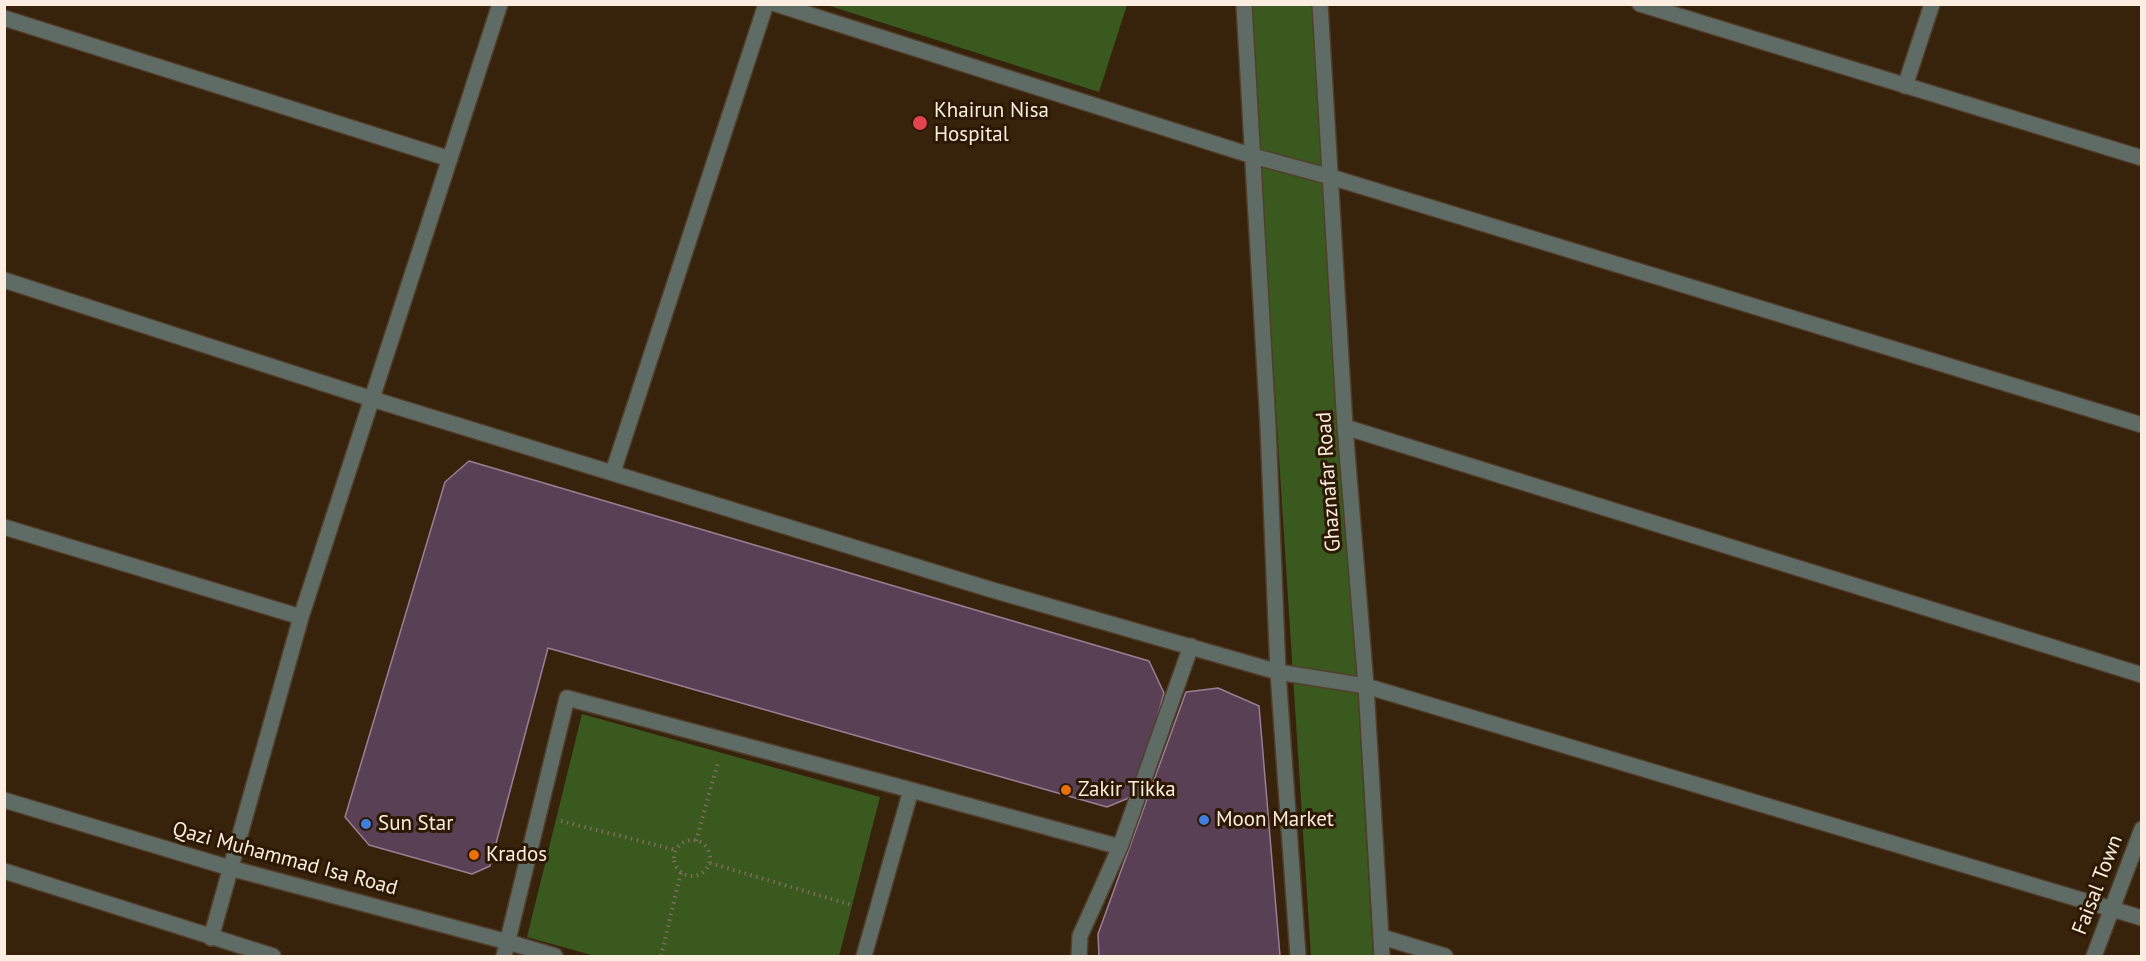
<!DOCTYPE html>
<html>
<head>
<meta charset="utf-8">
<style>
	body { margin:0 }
	#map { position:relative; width:2146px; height:961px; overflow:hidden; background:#37230c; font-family:"PT Sans",sans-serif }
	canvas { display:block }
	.frame { position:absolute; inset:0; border:6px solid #fbede0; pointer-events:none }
</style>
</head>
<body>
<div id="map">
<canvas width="2146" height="961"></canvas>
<div class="frame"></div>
</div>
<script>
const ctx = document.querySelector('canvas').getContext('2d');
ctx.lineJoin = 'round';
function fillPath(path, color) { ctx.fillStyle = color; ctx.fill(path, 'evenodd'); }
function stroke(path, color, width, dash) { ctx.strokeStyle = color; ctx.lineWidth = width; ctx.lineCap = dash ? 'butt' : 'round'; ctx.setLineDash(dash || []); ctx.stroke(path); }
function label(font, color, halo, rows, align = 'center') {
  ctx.font = font + ' "PT Sans",sans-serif'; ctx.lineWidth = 6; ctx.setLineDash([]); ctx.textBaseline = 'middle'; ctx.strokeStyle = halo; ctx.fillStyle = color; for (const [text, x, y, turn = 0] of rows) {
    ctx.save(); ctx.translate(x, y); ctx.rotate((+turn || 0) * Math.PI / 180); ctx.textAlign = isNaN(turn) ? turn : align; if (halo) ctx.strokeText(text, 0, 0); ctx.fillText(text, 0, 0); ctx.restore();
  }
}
fillPath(new Path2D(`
	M827 5H1127L1099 92Z
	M1250 5H1318L1373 956H1311Z
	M582 714 880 797 839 956H595L527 937Z`), '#3a591e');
const building = new Path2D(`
	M469 461 1149 661 1164 693 1136 795 1107 807 548 648 490 866 472 874 369 845 345 817 445 482Z
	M1218 688 1259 706 1280 956H1099L1098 934 1186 692Z`);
fillPath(building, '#5a4054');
stroke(building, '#9b7e94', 1.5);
const minor = new Path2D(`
	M776 4 1253 156 1331 177 2142 425
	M1244 4 1268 426 1278 672 1298 956
	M1320 4 1345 427 1366 686 1382 956
	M1640 4 2142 158
	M4 18 450 159
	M1905 86 1932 4
	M4 280 372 399 989 589 1278 672 1366 686 2142 918
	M1345 427 2142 675
	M613 472 766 4
	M4 527 301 617
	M911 790 1120 847 1191 646
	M4 800 230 868 508 942 555 956
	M4 871 273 956
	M1382 937 1445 956
	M211 938 301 617 500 4
	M504 956 567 698 911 790 864 956
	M1079 956 1080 936 1120 847
	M2094 956 2142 829`);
stroke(minor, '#523f2a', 18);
stroke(new Path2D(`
	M561 821 676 850
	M674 858a18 18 0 1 1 36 0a18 18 0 1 1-36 0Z
	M696 841 718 762
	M710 863 852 905
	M661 956 681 872`), '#7e6c59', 4, [1.5, 4.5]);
stroke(minor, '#5e6c65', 15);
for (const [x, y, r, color] of [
	[920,123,8,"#e0444e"],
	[1066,790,6,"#e8710a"],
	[1204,820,6,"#3f7fe0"],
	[366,824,6,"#3f7fe0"],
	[474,855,6,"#e8710a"]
]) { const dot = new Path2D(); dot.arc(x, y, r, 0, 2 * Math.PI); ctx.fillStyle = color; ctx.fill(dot); stroke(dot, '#2d1903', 2); }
label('21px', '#fbede0', '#2d1903', [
	["Khairun Nisa",934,111],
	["Hospital",934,135],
	["Zakir Tikka",1078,790],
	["Moon Market",1216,820],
	["Sun Star",378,824],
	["Krados",486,855]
], 'left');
label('21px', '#fbede0', '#2d1903', [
	["Ghaznafar Road",1329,482,-94],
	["Qazi Muhammad Isa Road",285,859,15],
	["Faisal Town",2098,885,-69]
]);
</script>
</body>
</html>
